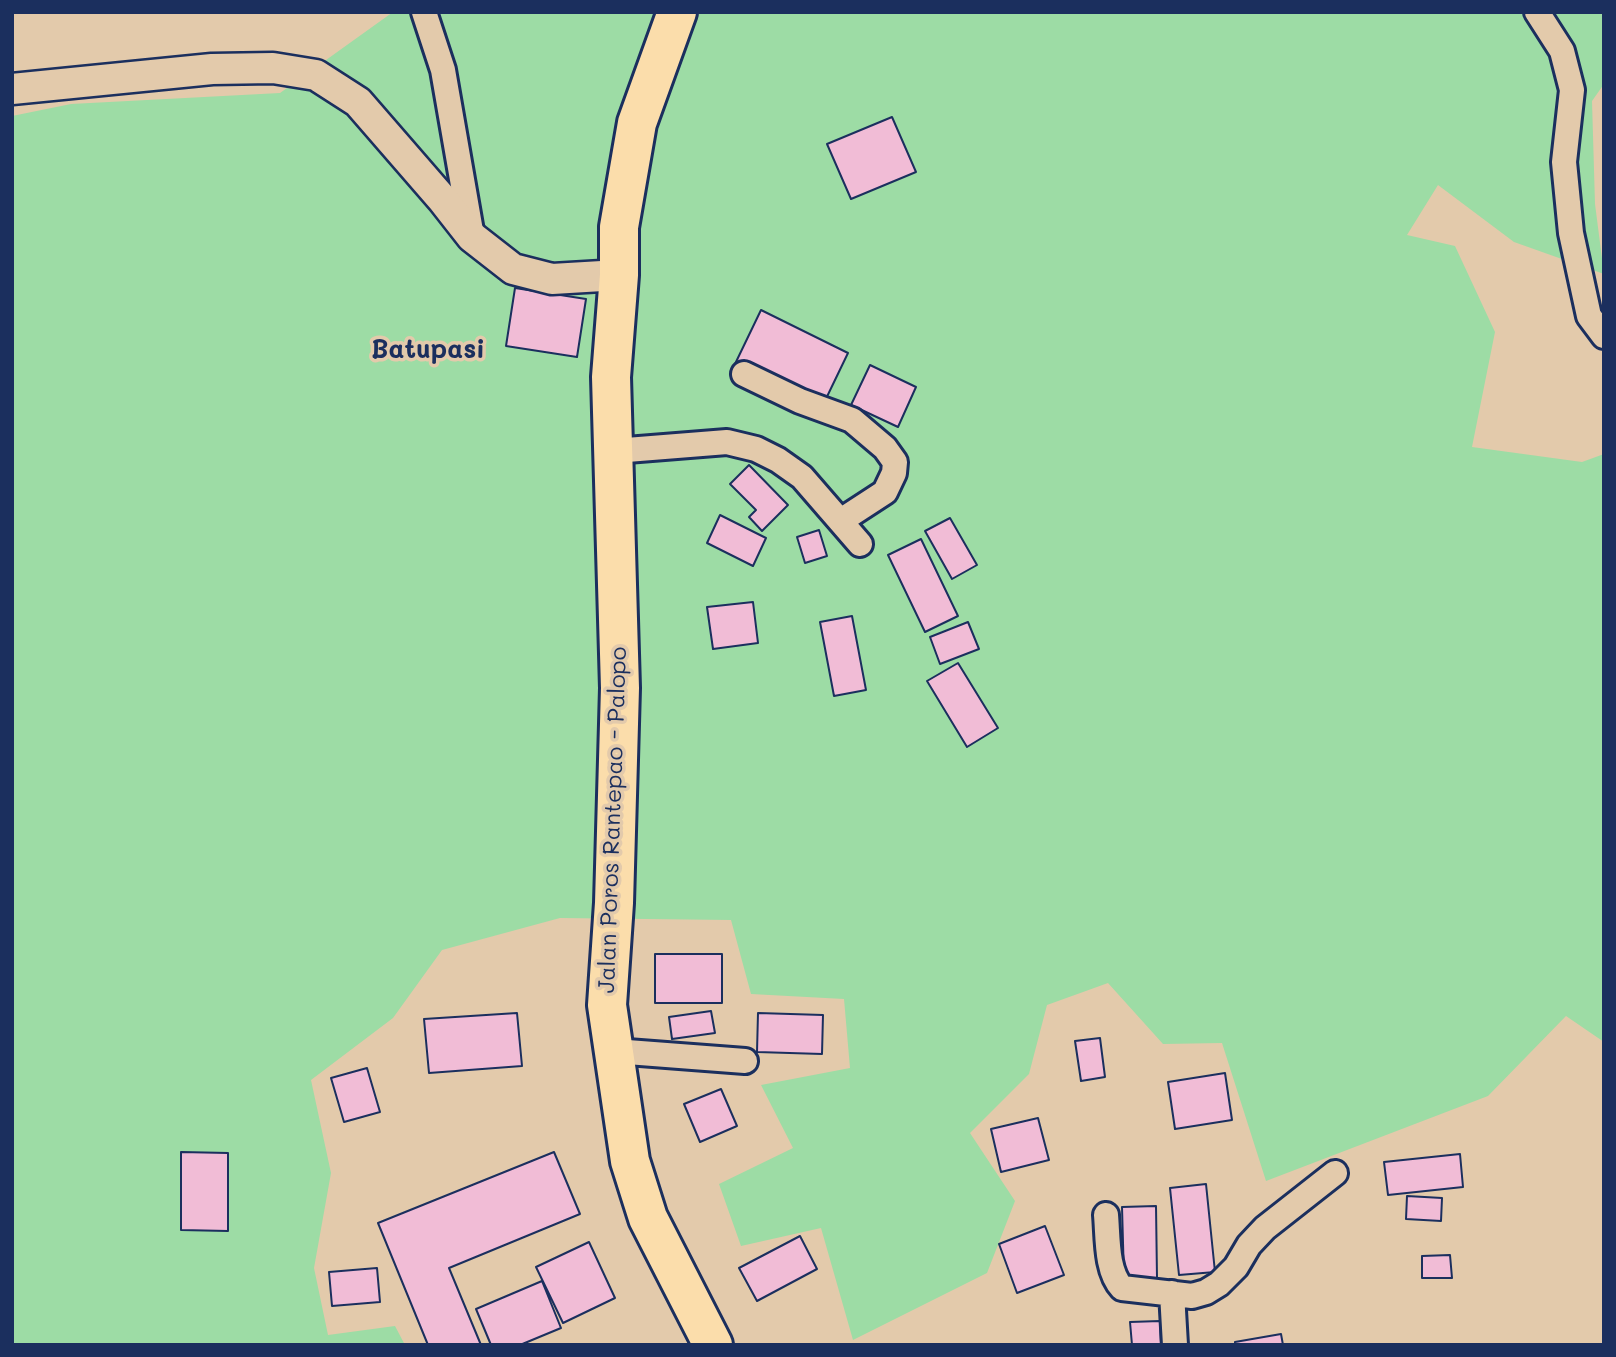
<!DOCTYPE html>
<html>
<head>
<meta charset="utf-8">
<style>
	body { margin:0 }
	#map { position:relative; width:1616px; height:1357px; overflow:hidden; background:#e3caab; font-family:Mali,sans-serif }
	canvas { display:block }
	.frame { position:absolute; inset:0; border:14px solid #1b2f5e; pointer-events:none }
</style>
</head>
<body>
<div id="map">
<canvas width="1616" height="1357"></canvas>
<div class="frame"></div>
</div>
<script>
const ctx = document.querySelector('canvas').getContext('2d');
ctx.lineJoin = 'round';
function fillPath(path, color) { ctx.fillStyle = color; ctx.fill(path, 'evenodd'); }
function stroke(path, color, width, dash) { ctx.strokeStyle = color; ctx.lineWidth = width; ctx.lineCap = dash ? 'butt' : 'round'; ctx.setLineDash(dash || []); ctx.stroke(path); }
function label(font, color, halo, rows, align = 'center') {
  ctx.font = font + ' Mali,sans-serif'; ctx.lineWidth = 7; ctx.setLineDash([]); ctx.textBaseline = 'middle'; ctx.strokeStyle = halo; ctx.fillStyle = color; for (const [text, x, y, turn = 0] of rows) {
    ctx.save(); ctx.translate(x, y); ctx.rotate((+turn || 0) * Math.PI / 180); ctx.textAlign = isNaN(turn) ? turn : align; if (halo) ctx.strokeText(text, 0, 0); ctx.fillText(text, 0, 0); ctx.restore();
  }
}
fillPath(new Path2D(`
	M393 12H1604V84L1592 101 1595 204 1604 274 1514 242 1438 185 1407 235 1455 246 1495 332 1472 447 1582 462 1604 454V1042L1566 1016 1488 1096 1266 1181 1222 1043 1163 1044 1108 983 1047 1005 1029 1074 970 1133 1015 1201 987 1273 853 1340 821 1228 741 1246 719 1184 793 1148 761 1085 850 1068 844 999 751 994 731 920 560 918 442 950 393 1018 311 1080 331 1173 314 1268 328 1335 395 1326 405 1345H12V116L71 104 280 93Z`), '#9ddca5');
const building = new Path2D(`
	M892 117 916 172 851 199 827 144Z
	M515 288 586 299 577 357 506 346Z
	M761 310 848 353 822 407 735 364Z
	M870 365 916 387 898 427 851 405Z
	M749 465 788 505 762 531 749 517 756 510 730 484Z
	M720 515 766 538 753 566 707 543Z
	M950 518 977 565 952 579 925 531Z
	M819 530 827 556 805 563 797 537Z
	M921 539 958 616 925 632 888 555Z
	M753 602 758 643 713 649 707 607Z
	M852 616 866 690 834 696 820 622Z
	M968 622 979 649 940 664 930 637Z
	M958 663 998 728 967 747 927 681Z
	M655 954H722V1003H655Z
	M711 1011 715 1033 672 1039 669 1017Z
	M517 1013 522 1066 429 1073 424 1019Z
	M758 1013 823 1015 822 1054 757 1052Z
	M1100 1038 1105 1077 1081 1081 1075 1041Z
	M367 1068 380 1112 344 1122 331 1078Z
	M1225 1073 1232 1120 1175 1129 1168 1082Z
	M721 1089 737 1126 700 1142 684 1104Z
	M1038 1118 1049 1160 1001 1172 991 1129Z
	M181 1152 228 1153V1231L181 1230Z
	M554 1152 580 1214 449 1268 481 1345H428L378 1223Z
	M1460 1154 1463 1187 1388 1195 1384 1162Z
	M1206 1184 1215 1272 1179 1275 1170 1188Z
	M1407 1196 1442 1198 1441 1221 1406 1219Z
	M1156 1206 1157 1278H1124L1122 1207Z
	M1045 1226 1064 1275 1017 1293 999 1244Z
	M800 1236 817 1269 757 1301 739 1268Z
	M589 1242 615 1298 563 1323 536 1267Z
	M1450 1255 1452 1278H1422V1256Z
	M377 1268 380 1302 332 1306 329 1272Z
	M542 1281 561 1328 520 1345H491L476 1309Z
	M1160 1321 1161 1345H1132L1130 1322Z
	M1281 1334 1283 1345H1235V1342Z`);
fillPath(building, '#f1bcd6');
stroke(building, '#1b2f5e', 2);
const minor = new Path2D(`
	M424 12 443 70 472 237
	M1537 12 1562 51 1572 90 1564 162 1571 233 1589 316 1604 336
	M744 374 800 401 852 420 885 448 895 462 894 473 885 492 842 520
	M614 451 727 442 756 449 778 460 802 477 860 544
	M614 1051 745 1061
	M1106 1215C1108 1237 1106 1271 1122 1288L1192 1296 1206 1292 1219 1284 1236 1267 1249 1245 1265 1228 1335 1173
	M1172 1293 1175 1345`);
const tertiary = new Path2D(`
	M12 89 212 69 273 68 316 75 358 102 443 200 472 237 513 269 552 279 619 275`);
const trunk = new Path2D(`
	M677 12 637 123 619 227V275L611 377 620 688 614 903 607 1005 630 1161 648 1218 713 1345`);
stroke(minor, '#1b2f5e', 30);
stroke(tertiary, '#1b2f5e', 35);
stroke(trunk, '#1b2f5e', 44);
stroke(minor, '#e3caab', 24);
stroke(tertiary, '#e3caab', 30);
stroke(trunk, '#fbddab', 38);
label('23px', '#1b2f5e', '#e3caab', [
	["Jalan Poros Rantepao - Palopo",613,820,-88]
]);
label('bold 26px', '#1b2f5e', '#e3caab', [
	["Batupasi",428,350]
]);
</script>
</body>
</html>
